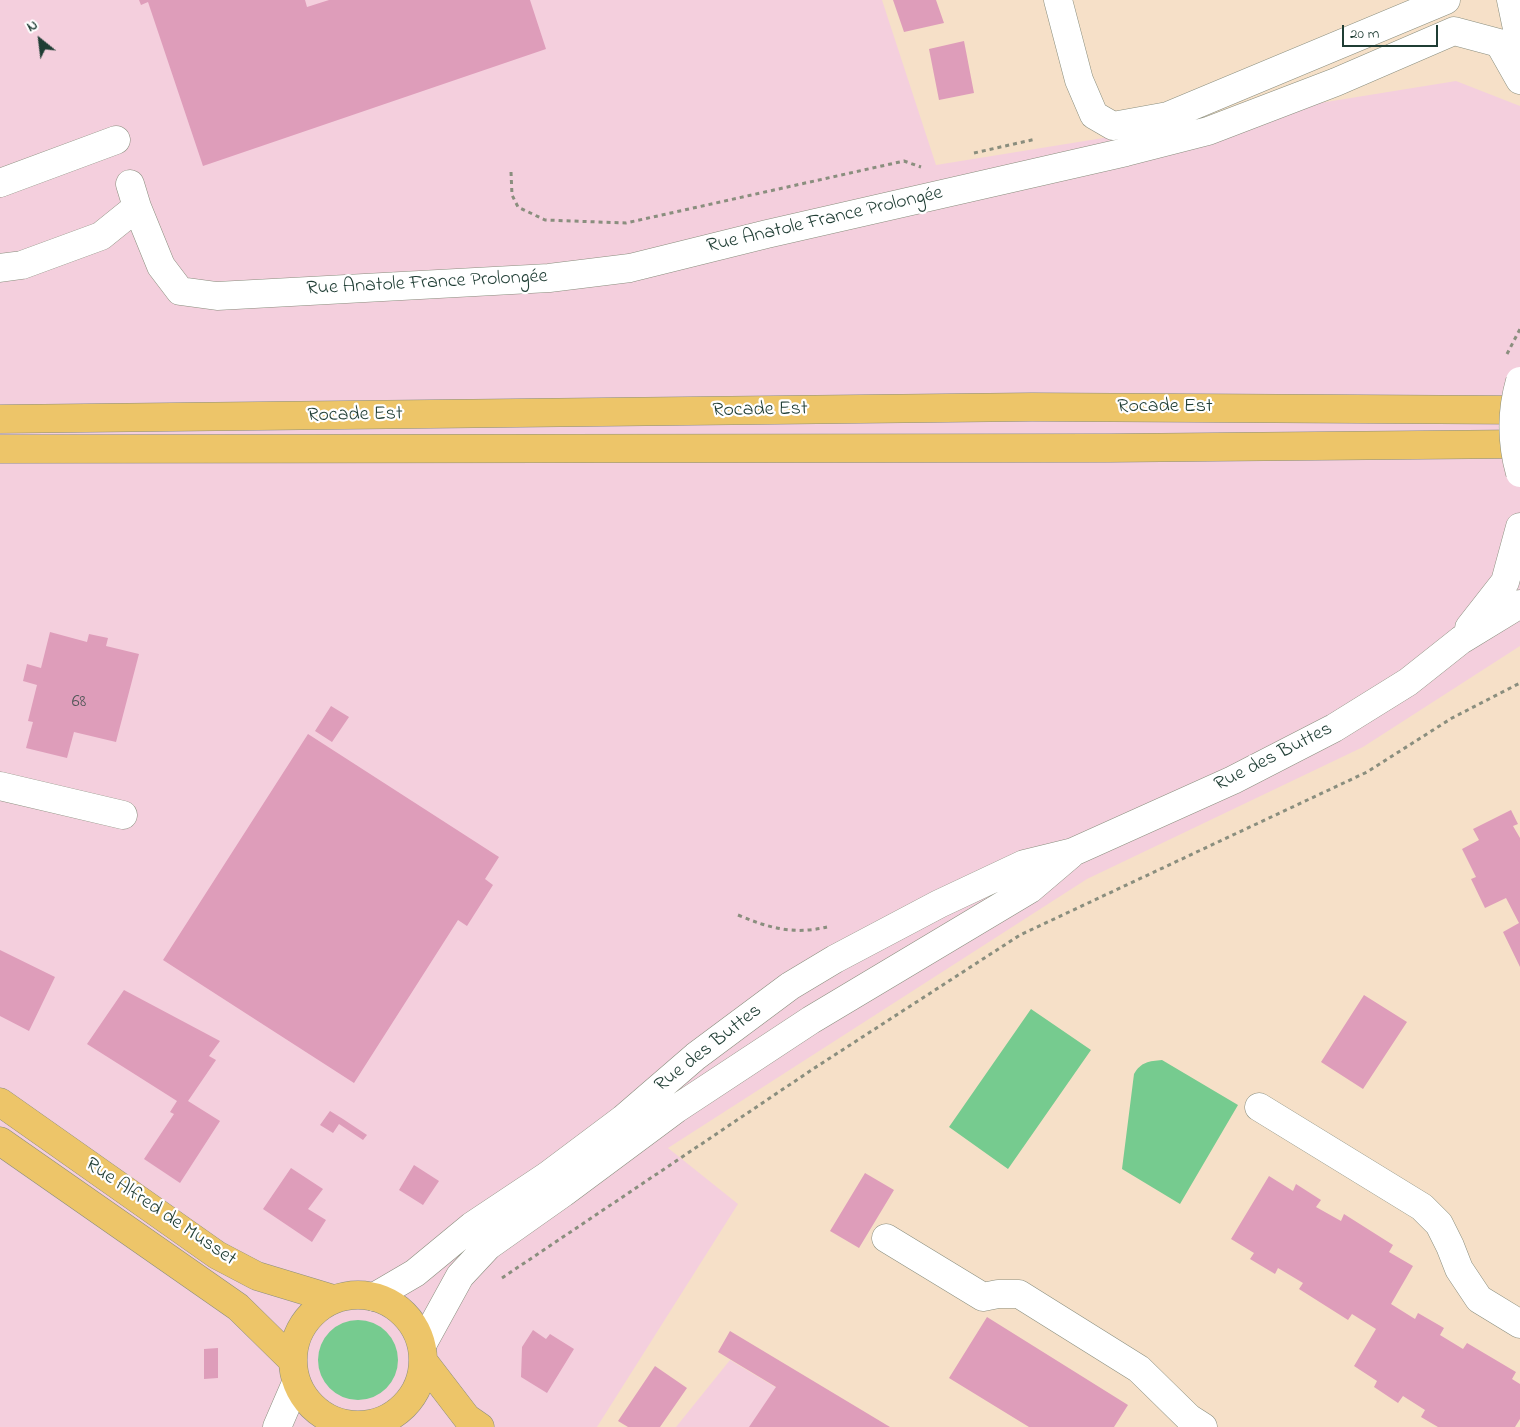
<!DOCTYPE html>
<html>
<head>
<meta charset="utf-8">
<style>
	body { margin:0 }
	#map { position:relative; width:1520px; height:1427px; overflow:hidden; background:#f6e0c8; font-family:"Indie Flower",sans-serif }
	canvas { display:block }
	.north { position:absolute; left:15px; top:15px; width:50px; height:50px; -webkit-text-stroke:4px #fff; paint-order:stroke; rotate:331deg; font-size:14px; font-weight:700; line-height:20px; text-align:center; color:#1f3d34 }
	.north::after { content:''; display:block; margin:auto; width:18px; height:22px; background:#1f3d34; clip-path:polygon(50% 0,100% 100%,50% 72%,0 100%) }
	.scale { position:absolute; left:1342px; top:25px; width:96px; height:22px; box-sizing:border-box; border:2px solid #1f3d34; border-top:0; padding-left:6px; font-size:15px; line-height:18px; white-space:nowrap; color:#1f3d34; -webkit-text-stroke:4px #fff; paint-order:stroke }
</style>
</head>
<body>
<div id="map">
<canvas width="1520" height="1427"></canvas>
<div class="north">N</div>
<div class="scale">20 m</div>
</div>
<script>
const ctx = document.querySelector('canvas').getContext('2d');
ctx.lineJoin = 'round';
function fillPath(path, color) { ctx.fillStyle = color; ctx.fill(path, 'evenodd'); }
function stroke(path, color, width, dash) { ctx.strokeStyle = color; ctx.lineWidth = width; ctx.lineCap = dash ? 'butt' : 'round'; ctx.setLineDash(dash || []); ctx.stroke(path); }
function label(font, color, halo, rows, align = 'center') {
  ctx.font = font + ' "Indie Flower",sans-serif'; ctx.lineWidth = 4.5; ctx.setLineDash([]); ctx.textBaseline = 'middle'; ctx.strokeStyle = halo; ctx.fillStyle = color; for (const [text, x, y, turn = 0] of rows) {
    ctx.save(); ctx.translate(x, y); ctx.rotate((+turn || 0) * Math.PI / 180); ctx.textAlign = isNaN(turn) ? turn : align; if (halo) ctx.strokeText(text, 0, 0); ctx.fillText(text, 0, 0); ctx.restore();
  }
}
fillPath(new Path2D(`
	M0 0H882L936 165 1456 81 1520 106V646L1363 747 1087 879 668 1148 738 1204 597 1427H0Z
	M730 1360 842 1427H676Z`), '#f4cfdd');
fillPath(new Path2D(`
	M1031 1009 1091 1050 1008 1169 949 1127Z
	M1162 1060 1238 1105 1180 1204 1122 1169 1134 1074C1141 1062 1149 1061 1162 1060Z
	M318 1360a40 40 0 1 1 80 0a40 40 0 1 1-80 0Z`), '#76cb8f');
fillPath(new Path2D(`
	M139 0H305L307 7 329 0H530L546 49 203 166 148 2 141 5Z
	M893 0H936L944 23 904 32Z
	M964 41 974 93 939 100 929 49Z
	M50 632 87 642 89 634 108 638 106 646 139 654 116 742 74 732 67 758 26 748 33 722 28 721 37 685 23 681 27 664 41 668Z
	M331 706 349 717 332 742 315 731Z
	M308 734 499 857 485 879 493 885 467 926 458 920 354 1083 163 960Z
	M1511 810 1518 824 1513 826 1520 838V967L1503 932 1519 923 1506 898 1485 908 1471 879 1476 877 1462 849 1479 840 1473 829Z
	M0 950 55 977 29 1031 0 1016Z
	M124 990 220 1041 209 1056 216 1060 188 1101 220 1121 180 1183 144 1159 174 1114 170 1112 177 1101 87 1044Z
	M1364 995 1407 1022 1363 1089 1321 1062Z
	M330 1111 343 1119 367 1135 363 1140 339 1124 333 1133 320 1125Z
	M414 1165 439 1181 423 1205 399 1190Z
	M291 1168 323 1189 308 1209 326 1220 312 1242 263 1209Z
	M865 1173 894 1190 859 1248 830 1231Z
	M1269 1176 1293 1191 1296 1184 1321 1200 1316 1207 1341 1221 1344 1214 1393 1245 1389 1252 1413 1266 1391 1304 1415 1319 1418 1313 1444 1328 1440 1335 1463 1349 1467 1343 1516 1372 1512 1379 1520 1384V1419L1515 1427H1438L1421 1417 1425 1410 1403 1396 1398 1403 1374 1387 1377 1381 1354 1366 1376 1329 1352 1314 1348 1320 1299 1289 1303 1283 1278 1268 1275 1274 1250 1259 1254 1253 1231 1239Z
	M987 1317 1128 1405 1114 1427H1029L949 1378Z
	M533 1330 546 1339 550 1334 574 1349 547 1393 521 1377 522 1347Z
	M730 1331 890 1427H749L776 1387 718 1352Z
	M218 1348V1378L204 1379V1349Z
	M655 1366 687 1388 660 1427H628L618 1421Z`), '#de9dba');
const minor = new Path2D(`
	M1058 0 1079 80 1094 115 1113 126 1168 116 1446 0
	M1511 0 1520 43
	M0 183 116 140
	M137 207 161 266 180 291 217 296 549 278 630 268 767 234 1126 152 1208 131 1336 82 1454 31 1499 43 1520 80
	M0 268 22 265 101 236 137 207 130 184
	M1469 628 1505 582 1520 527
	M0 786 123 815
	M1259 1107 1422 1207 1439 1224 1450 1246 1459 1269 1479 1299 1520 1324
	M886 1238 983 1297 998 1294H1019L1139 1369 1189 1418 1203 1427
	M374 1297 415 1273 472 1226 547 1176 623 1119 696 1056 790 986 835 959 939 904 1024 864 1073 852 1233 780 1334 728 1408 682 1461 640 1520 604
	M422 1345 460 1276 488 1246 563 1193 676 1109 811 1020 1030 889 1070 855
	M277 1427 296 1383
	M354 1427 356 1426`);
const major = new Path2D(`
	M0 1102 217 1255 257 1276 333 1299
	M0 1141 238 1307 292 1360
	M293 1360a65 65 0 1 1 130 0a65 65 0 1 1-130 0Z
	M424 1362 467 1418 480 1427`);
const highway = new Path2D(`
	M0 419 1032 407 1520 410
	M0 449 1110 448 1520 444`);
stroke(minor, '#8a8e7e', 29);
stroke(major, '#8a8e7e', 29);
stroke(highway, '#8a8e7e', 29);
stroke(new Path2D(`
	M974 153 1036 139
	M511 172 512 195 518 207 545 220 626 223 904 161 921 167
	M1507 354 1520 329
	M738 915C769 928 793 935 827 927
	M502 1278 813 1069 1020 935 1367 772 1452 718 1520 683`), '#8a8e7e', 3, [4, 4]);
stroke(minor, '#fff', 28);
stroke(major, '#edc569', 28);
stroke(highway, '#edc569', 28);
const minorBridge = new Path2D(`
	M1520 381C1511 412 1511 441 1520 473`);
stroke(minorBridge, '#8a8e7e', 29, []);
stroke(minorBridge, '#fff', 28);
label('18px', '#4f5556', null, [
	["68",79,703]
]);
label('20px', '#1f3d34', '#fff', [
	["Rue Anatole France Prolongée",825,221,-13],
	["Rue Anatole France Prolongée",427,284,-3],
	["Rocade Est",1165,408],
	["Rocade Est",760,411,-1],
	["Rocade Est",355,416,-1],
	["Rue des Buttes",1274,758,-27],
	["Rue des Buttes",709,1049,-38],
	["Rue Alfred de Musset",160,1213,34]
]);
</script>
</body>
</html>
